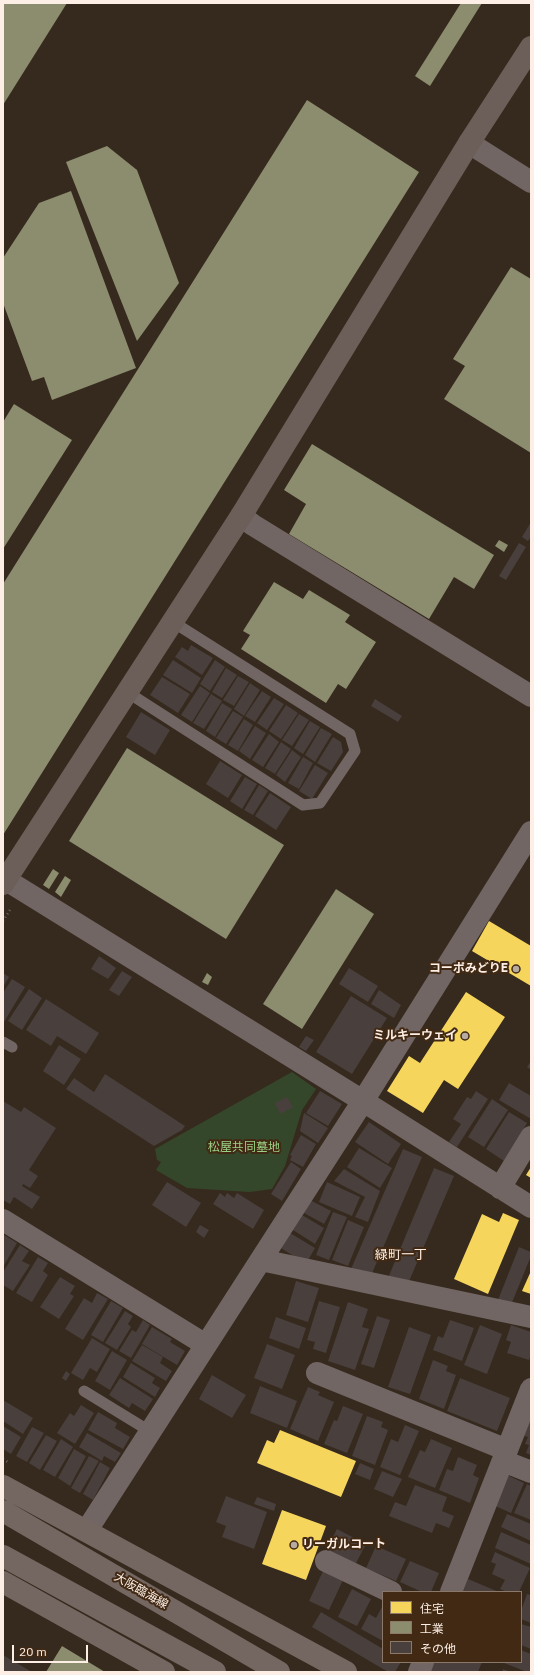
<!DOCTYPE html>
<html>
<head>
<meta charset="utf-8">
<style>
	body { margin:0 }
	#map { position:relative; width:534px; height:1675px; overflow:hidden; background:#362a1e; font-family:"IBM Plex Sans","Noto Sans JP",sans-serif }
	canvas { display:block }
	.frame { position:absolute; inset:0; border:4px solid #fdefe5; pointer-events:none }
	.legend { position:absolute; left:382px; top:1591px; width:140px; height:72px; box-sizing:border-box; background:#412914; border:1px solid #8c7868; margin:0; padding:5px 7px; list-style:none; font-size:12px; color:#fdefe5 }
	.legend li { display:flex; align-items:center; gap:8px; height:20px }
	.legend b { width:20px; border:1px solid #8c7868 }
	.scale { position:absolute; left:12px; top:1645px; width:76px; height:18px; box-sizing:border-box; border:2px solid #fdefe5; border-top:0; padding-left:5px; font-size:12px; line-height:14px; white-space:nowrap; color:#fdefe5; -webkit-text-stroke:3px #412914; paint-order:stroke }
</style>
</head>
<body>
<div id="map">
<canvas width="534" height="1675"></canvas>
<div class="frame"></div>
<ul class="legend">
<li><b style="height:11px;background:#f6d55c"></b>住宅</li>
<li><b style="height:11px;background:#8c8c6e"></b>工業</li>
<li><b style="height:11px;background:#493f3c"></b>その他</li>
</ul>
<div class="scale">20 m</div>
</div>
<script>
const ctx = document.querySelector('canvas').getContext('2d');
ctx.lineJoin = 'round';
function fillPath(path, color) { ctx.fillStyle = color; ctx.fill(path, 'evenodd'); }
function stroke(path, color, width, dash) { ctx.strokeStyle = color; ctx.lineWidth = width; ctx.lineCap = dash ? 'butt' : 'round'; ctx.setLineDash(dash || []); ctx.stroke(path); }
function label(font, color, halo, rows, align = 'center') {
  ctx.font = font + ' "IBM Plex Sans","Noto Sans JP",sans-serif'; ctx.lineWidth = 4; ctx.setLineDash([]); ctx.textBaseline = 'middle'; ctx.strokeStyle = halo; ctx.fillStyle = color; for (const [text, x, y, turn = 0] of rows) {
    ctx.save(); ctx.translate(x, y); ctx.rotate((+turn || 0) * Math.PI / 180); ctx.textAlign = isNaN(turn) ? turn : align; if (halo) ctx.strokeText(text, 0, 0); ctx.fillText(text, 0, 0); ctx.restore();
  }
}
fillPath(new Path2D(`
	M292 1072 316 1089 302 1110 285 1166 272 1189 250 1192 187 1188 156 1170 161 1162 157 1160 155 1149Z`), '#35472b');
fillPath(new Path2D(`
	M489 921 531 946V986L472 951Z
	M466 992 505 1017 458 1089 444 1080 423 1113 387 1091 409 1056 420 1063Z
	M531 1167V1178L526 1175Z
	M503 1213 519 1220 488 1294 454 1279 482 1214 499 1222Z
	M531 1271V1294L522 1291Z
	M280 1430 356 1461 341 1497 257 1463 267 1440 274 1443Z
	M282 1510 326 1526 306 1580 262 1564Z`), '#f6d55c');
fillPath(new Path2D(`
	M3 3H67L3 105Z
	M461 3H482L430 86 415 76Z
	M307 100 419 172 3 835V584Z
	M107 146 137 170 179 283 137 341 66 162Z
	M71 191 136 368 52 400 44 377 32 381 3 303V258L39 203Z
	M511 267 531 279V453L444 399 465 366 453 359Z
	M14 404 72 440 3 549V422Z
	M312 444 494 555 474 589 454 577 429 619 289 534 306 504 284 490Z
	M499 540 508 545 504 552 495 546Z
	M274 582 303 599 309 590 350 615 345 622 376 642 346 689 338 684 326 703 241 649 250 635 243 631Z
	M127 748 284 845 226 939 69 841Z
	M53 869 59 873 49 889 43 885Z
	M65 876 71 880 61 897 55 892Z
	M336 889 374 914 302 1029 263 1004Z
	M207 973 212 977 208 985 202 982Z
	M62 1646 105 1672H46Z`), '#8c8c6e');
fillPath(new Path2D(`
	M531 522V537L528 541 522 537Z
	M519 543 526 547 506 580 499 576Z
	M191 645 213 658 202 675 175 657 182 647 188 651Z
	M173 660 201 678 192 693 163 675Z
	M215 660 225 667 210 691 200 684Z
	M226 668 237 675 222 698 212 692Z
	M238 676 249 682 234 706 223 700Z
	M162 677 190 694 178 713 150 695Z
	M250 683 260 690 244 716 234 709Z
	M200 686 210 693 192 722 181 715Z
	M262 691 271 697 255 722 245 716Z
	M211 694 222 701 204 729 193 723Z
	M274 698 284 704 267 730 257 723Z
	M375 699 402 716 398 722 371 706Z
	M222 703 232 709 215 737 206 731Z
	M286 705 298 713 281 739 269 731Z
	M233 711 243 717 226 744 216 738Z
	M141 712 170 730 155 755 126 737Z
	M299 714 309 720 292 746 282 740Z
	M244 719 253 725 238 751 228 745Z
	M310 721 320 727 303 754 294 748Z
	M255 726 266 733 250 759 239 751Z
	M321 728 332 734 315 762 305 755Z
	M269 734 279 742 263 767 252 760Z
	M333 737 341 742 343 752 331 771 317 763Z
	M281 742 291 749 275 774 265 768Z
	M292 750 301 757 285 782 276 775Z
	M303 757 313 763 299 789 288 783Z
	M220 761 242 775 228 798 206 784Z
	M315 765 328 773 312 799 299 791Z
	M245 777 257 784 242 809 230 801Z
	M259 785 268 791 253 815 244 810Z
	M270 793 291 807 276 830 255 816Z
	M99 956 116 968 108 979 91 969Z
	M349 968 378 986 368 1002 339 984Z
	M122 971 132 977 119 996 109 990Z
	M3 973 9 977 3 987Z
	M12 979 25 987 4 1022 3 1021V993Z
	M29 989 42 998 22 1030 8 1021Z
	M379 990 401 1005 394 1018 371 1004Z
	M351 996 387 1018 352 1074 316 1052Z
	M46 999 99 1033 86 1054 57 1036 51 1046 26 1030Z
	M306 1036 314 1040 306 1051 299 1047Z
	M59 1045 81 1059 64 1085 43 1071Z
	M531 1061V1070L527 1067Z
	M105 1074 185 1126 182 1130 154 1146 66 1089 74 1078 94 1092Z
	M509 1083 531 1096V1119L499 1100Z
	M320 1091 342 1104 328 1126 306 1113Z
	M476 1091 488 1099 457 1147 449 1142 461 1124 453 1119 467 1097 471 1099Z
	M287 1097 293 1107 280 1114 275 1103Z
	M492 1099 508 1110 484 1147 468 1137Z
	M3 1101 21 1112 24 1107 56 1128 29 1170 38 1176 30 1188 23 1184 22 1186 40 1197 32 1209 14 1197 10 1204 3 1200Z
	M509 1112 527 1123 504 1161 486 1149Z
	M304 1113 328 1128 318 1143 300 1131Z
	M369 1122 401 1144 388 1164 355 1142Z
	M301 1135 316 1144 303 1167 290 1160 292 1156 290 1155Z
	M359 1148 392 1168 380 1188 347 1167Z
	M403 1149 422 1157 370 1278 351 1269Z
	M291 1162 301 1169 282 1201 271 1194Z
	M434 1168 454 1176 407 1286 388 1278Z
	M344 1169 380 1191 368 1222 355 1217 365 1197 334 1181Z
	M167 1182 201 1203 186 1227 152 1205Z
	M327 1182 360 1197 352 1216 319 1202Z
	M220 1193 225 1197 227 1193 234 1198 237 1193 264 1210 253 1229 213 1204Z
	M310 1200 331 1211 324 1224 304 1213Z
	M333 1212 347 1217 329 1260 316 1255Z
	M302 1215 324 1228 315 1244 293 1230Z
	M348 1220 364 1227 348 1266 332 1260Z
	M200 1225 209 1230 204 1238 196 1232Z
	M290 1233 315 1248 306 1264 281 1248Z
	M4 1235 17 1243 3 1267V1236Z
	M20 1245 29 1251 22 1261 30 1265 13 1291 3 1285V1272Z
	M519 1247 531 1252V1256L511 1305 498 1300Z
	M38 1257 48 1263 43 1271 48 1275 32 1302 16 1293Z
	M60 1277 75 1286 70 1294 74 1296 59 1319 40 1307Z
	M296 1281 319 1288 308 1322 286 1315Z
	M97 1293 108 1299 83 1340 65 1329 84 1298 92 1303Z
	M111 1301 123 1308 103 1342 91 1335Z
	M319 1301 340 1307 326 1353 313 1349 315 1342 307 1340Z
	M348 1302 368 1309 362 1327 369 1329 355 1370 328 1361Z
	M125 1311 133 1316 128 1324 131 1327 117 1350 105 1343Z
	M377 1316 390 1320 374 1368 361 1364Z
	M276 1317 306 1328 299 1349 269 1338Z
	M143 1320 150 1325 131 1358 119 1351 132 1330 136 1332Z
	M450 1320 474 1328 462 1361 433 1350 438 1336 443 1338Z
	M480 1325 502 1334 487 1374 464 1365Z
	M511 1325 531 1332V1355L529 1360 507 1353 511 1342 506 1340Z
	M152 1327 172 1339 170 1342 185 1351 177 1365 142 1344Z
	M409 1327 431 1335 410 1394 388 1387Z
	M92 1338 110 1349 97 1372 90 1368 83 1380 71 1373Z
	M267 1344 295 1355 282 1389 254 1378Z
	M142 1345 163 1357 160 1363 172 1371 166 1381 132 1361Z
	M112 1351 127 1360 110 1390 95 1381Z
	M433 1360 448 1366 446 1371 456 1375 444 1409 419 1399Z
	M131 1363 155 1378 152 1383 160 1388 155 1397 123 1377Z
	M66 1371 70 1374 66 1381 62 1378Z
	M212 1375 246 1395 232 1418 199 1399Z
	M120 1378 153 1399 145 1411 132 1403 129 1408 109 1395Z
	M460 1378 510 1398 497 1431 447 1411Z
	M260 1386 297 1401 287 1428 250 1413Z
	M308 1387 320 1392 318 1395 334 1402 318 1441 290 1429Z
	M3 1400 33 1418 23 1434 3 1421Z
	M81 1405 94 1413 75 1444 57 1433 70 1413 74 1416Z
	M343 1406 363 1414 347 1453 324 1444 334 1420 337 1421Z
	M98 1412 117 1423 115 1428 130 1437 123 1449 88 1430Z
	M367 1416 383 1422 381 1427 388 1430 375 1465 352 1456Z
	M531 1418V1455L526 1453 529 1445 525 1444 528 1437 524 1436Z
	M405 1425 419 1431 400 1475 380 1467 391 1439 398 1442Z
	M3 1426 21 1437 11 1454 3 1449Z
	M32 1427 44 1433 27 1462 16 1456Z
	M87 1433 121 1453 115 1462 104 1456 102 1461 79 1447Z
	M46 1435 57 1441 40 1470 29 1463Z
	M61 1439 73 1447 55 1477 43 1470Z
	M431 1439 452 1448 435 1488 408 1477 420 1450 425 1452Z
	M74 1449 86 1456 70 1486 58 1478Z
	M89 1456 99 1461 80 1493 71 1488Z
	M458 1457 477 1465 473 1475 479 1478 470 1503 439 1490 447 1469 453 1471Z
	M100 1462 110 1468 93 1500 83 1494Z
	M360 1463 374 1469 370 1480 355 1474Z
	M382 1471 402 1479 393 1497 374 1489Z
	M507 1475 524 1483 511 1513 493 1505Z
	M527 1484 531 1486V1520L514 1513Z
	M415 1485 447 1497 442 1511 454 1516 449 1528 436 1523 432 1533 389 1516 395 1502 406 1506Z
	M226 1496 267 1512 254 1549 222 1537 226 1526 216 1522Z
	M257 1497 276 1504 274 1511 254 1504Z
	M507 1514 531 1524V1541L501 1527Z
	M337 1529 366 1544 355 1565 326 1551Z
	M501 1532 531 1545V1564L495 1548Z
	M376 1546 406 1559 396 1581 366 1568Z
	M495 1552 530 1568 519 1592H507L500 1589 505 1580 492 1574 496 1564 491 1562Z
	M410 1561 439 1573 431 1592H422L400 1582Z
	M323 1571 343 1580 329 1610 309 1601Z
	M468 1579 499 1592H463Z
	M352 1589 371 1599 357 1626 338 1617Z
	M527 1594 531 1595V1623L521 1619V1611Z
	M383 1605V1641L361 1629 369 1614 376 1618Z
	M321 1612 383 1649V1662H401L395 1672H388L312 1627Z
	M521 1624 531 1627V1649L521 1645Z
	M521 1650 531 1654V1672H527L504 1663V1662H521Z
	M3 1655 32 1672H3Z
	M433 1662H482L478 1672H433L429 1670Z
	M503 1669 511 1672H502Z`), '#493f3c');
stroke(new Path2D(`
	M3 921 10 910
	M3 1459 8 1462`), '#6d635e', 2.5, [1, 3]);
stroke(new Path2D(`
	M127 692 303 805 320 803 355 751 350 734 173 622
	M3 1042 12 1047
	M84 1391 151 1432`), '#726664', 11);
stroke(new Path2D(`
	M469 143 531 182
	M241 516 253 525 531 696
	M3 878 363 1101 531 1207
	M500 1188 531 1137
	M3 1220 206 1345
	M261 1260 531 1317
	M317 1373 507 1450
	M503 1461 531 1472
	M87 1530 363 1101 531 832
	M326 1561 391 1592
	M451 1592 531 1389
	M419 1672 423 1662`), '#726664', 22);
stroke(new Path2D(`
	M3 884 241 516 469 143 531 47`), '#6c5f5a', 22);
stroke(new Path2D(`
	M3 1486 346 1672
	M3 1511 279 1672
	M3 1556 215 1672
	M3 1582 164 1672`), '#746661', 22);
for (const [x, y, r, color] of [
	[516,969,4,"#b7aa9f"],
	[465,1036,4,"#b7aa9f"],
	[294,1545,4,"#b7aa9f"]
]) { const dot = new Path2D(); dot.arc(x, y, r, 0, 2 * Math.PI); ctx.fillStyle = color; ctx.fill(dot); stroke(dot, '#412914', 1.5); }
label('bold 12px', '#fdefe5', '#412914', [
	["コーポみどりE",508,969],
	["ミルキーウェイ",457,1036],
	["リーガルコート",302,1545,"left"]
], 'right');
label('12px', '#9bd186', '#412914', [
	["松屋共同墓地",244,1148]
]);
label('12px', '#fdefe5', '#412914', [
	["大阪臨海線",141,1591,30]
]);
label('13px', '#fdefe5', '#412914', [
	["緑町一丁",401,1255]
]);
</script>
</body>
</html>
